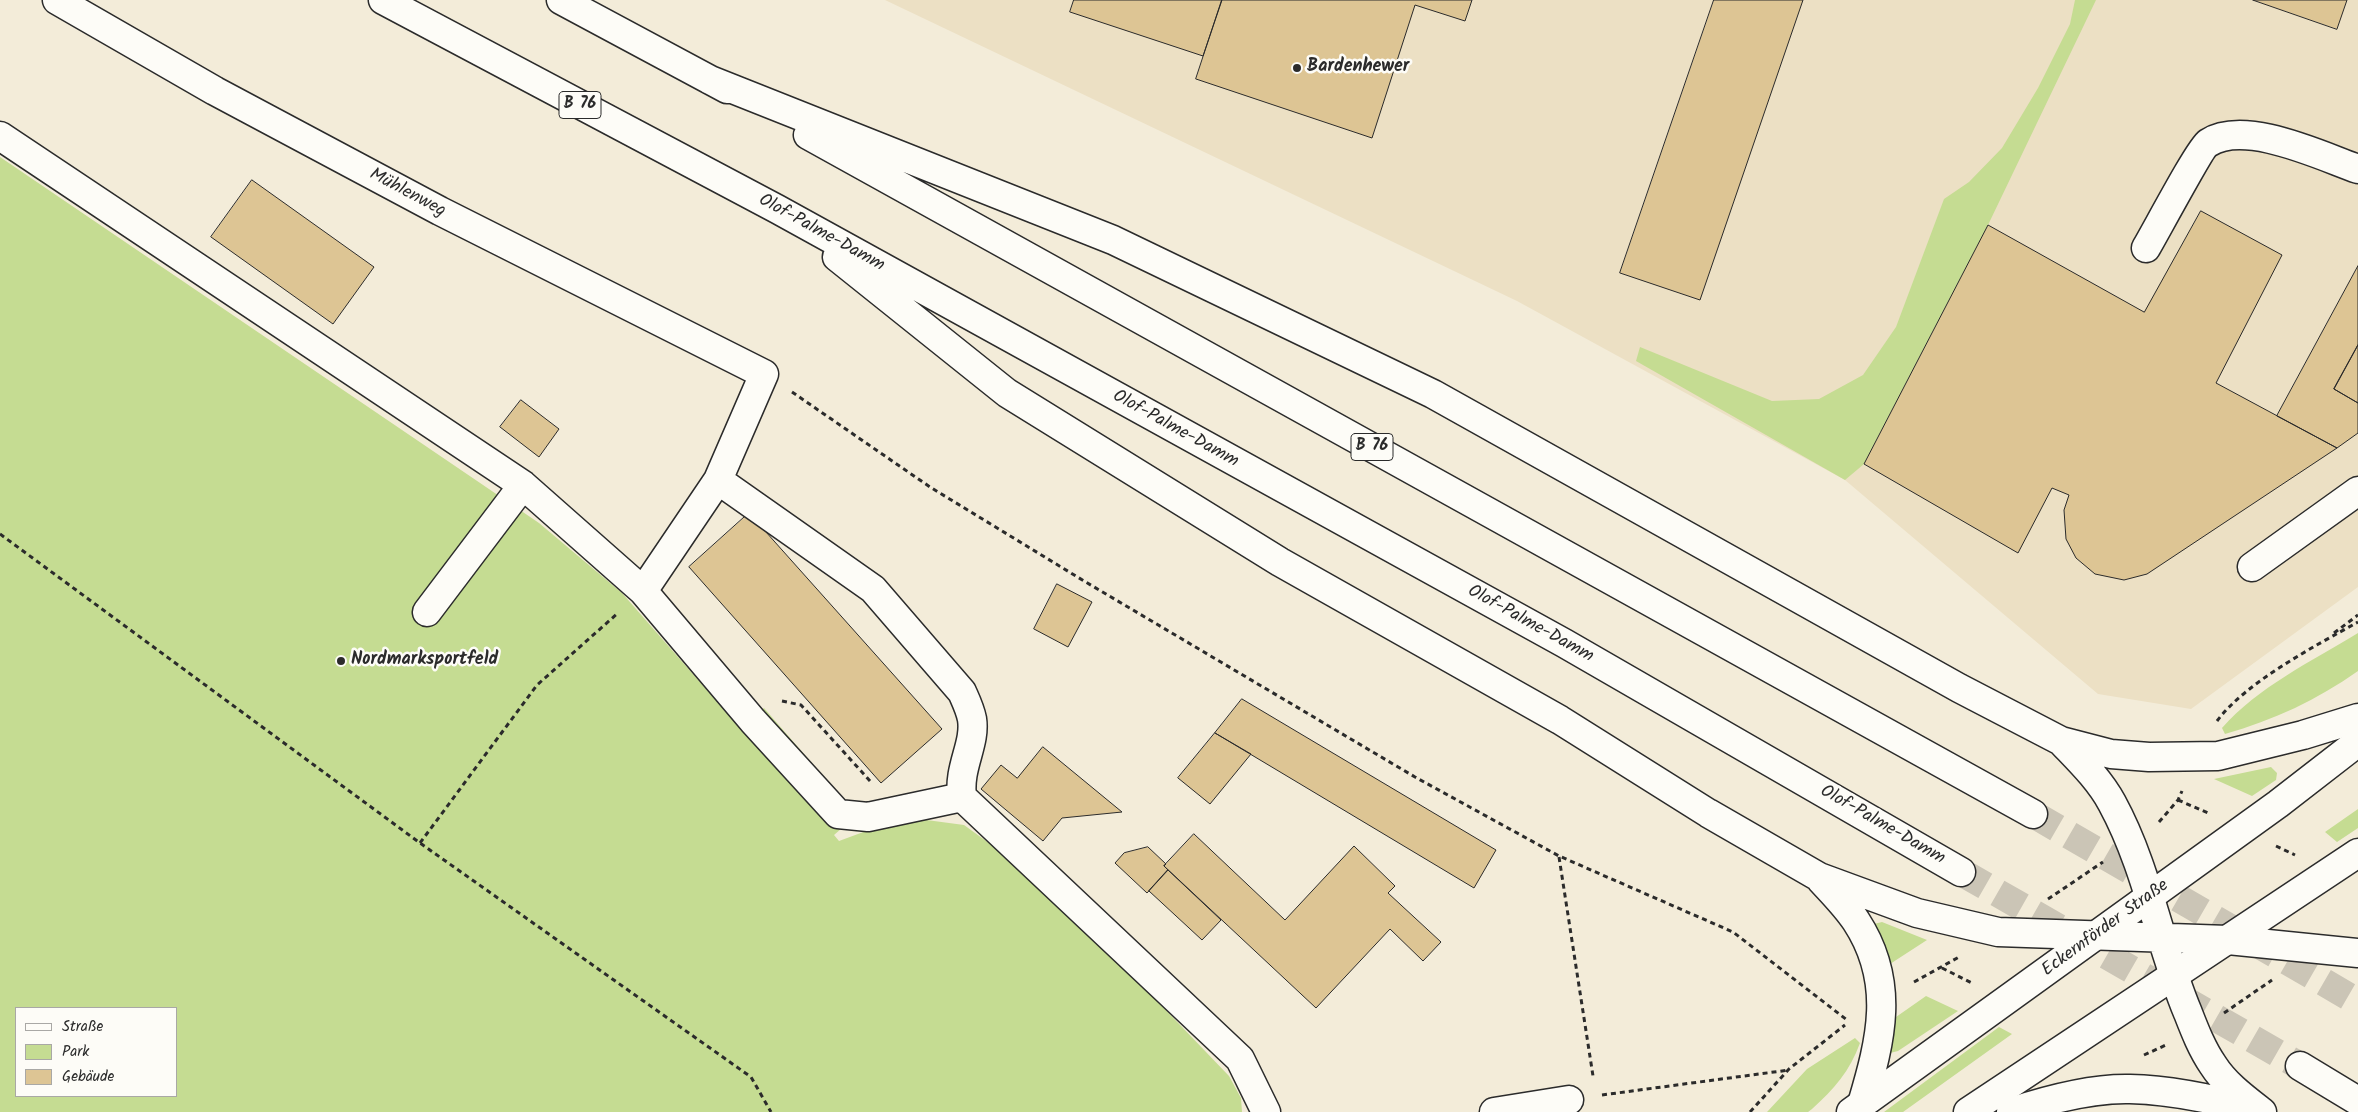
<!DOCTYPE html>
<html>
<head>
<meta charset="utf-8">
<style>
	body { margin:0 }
	#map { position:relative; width:2358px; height:1112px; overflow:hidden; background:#f3ecd9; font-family:Kalam,sans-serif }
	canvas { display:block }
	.legend { position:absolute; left:15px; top:1007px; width:162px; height:90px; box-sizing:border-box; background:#fdfcf7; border:1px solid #a9a8a5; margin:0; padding:6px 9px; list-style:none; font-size:15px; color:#2b2b2b }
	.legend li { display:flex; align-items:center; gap:10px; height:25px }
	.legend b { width:25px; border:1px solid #a9a8a5 }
</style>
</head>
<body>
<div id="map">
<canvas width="2358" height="1112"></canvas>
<ul class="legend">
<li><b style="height:6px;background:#fdfcf7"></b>Straße</li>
<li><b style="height:14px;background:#c5dc92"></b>Park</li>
<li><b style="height:14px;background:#ddc594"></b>Gebäude</li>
</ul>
</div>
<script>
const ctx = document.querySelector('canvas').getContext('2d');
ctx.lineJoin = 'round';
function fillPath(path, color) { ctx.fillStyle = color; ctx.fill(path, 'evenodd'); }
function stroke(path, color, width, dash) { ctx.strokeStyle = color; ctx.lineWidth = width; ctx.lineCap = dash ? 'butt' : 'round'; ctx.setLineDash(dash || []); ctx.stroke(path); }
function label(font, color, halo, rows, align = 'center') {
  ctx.font = font + ' Kalam,sans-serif'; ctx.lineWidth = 5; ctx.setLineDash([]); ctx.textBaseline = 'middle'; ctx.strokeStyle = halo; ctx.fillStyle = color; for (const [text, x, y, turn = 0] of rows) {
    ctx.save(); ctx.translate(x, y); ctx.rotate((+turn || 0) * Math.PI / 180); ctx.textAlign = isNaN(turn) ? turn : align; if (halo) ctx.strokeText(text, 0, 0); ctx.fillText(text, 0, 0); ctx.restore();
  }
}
fillPath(new Path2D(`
	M885 0H2358V587L2191 709 2098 694 1845 480 1517 301Z`), '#ece0c4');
fillPath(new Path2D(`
	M2075 0H2096L1988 225 1864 464 1845 480 1636 361 1640 347 1772 401 1819 399 1863 375 1896 327 1944 199 1969 182 2002 148 2038 88 2070 24Z
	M0 157 539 523 622 593 741 729 764 708 857 815 834 835 839 841 904 817 964 825 1044 883 1229 1076 1241 1098 1242 1112H0ZM16 1008H176V1096H16Z
	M2358 633V671C2317 700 2274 720 2225 734L2222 728C2258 687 2312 661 2358 633Z
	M2271 767 2277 773 2276 780 2252 796 2214 779Z
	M2358 809V828L2337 842 2325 832Z
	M1882 922 1927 940 1890 964 1874 924Z
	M1926 996 1958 1011 1898 1051 1890 1053 1896 1017Z
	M1999 1027 2012 1034 1903 1112H1884Z
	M1855 1038 1860 1043C1850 1071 1834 1089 1812 1109L1808 1112H1767L1807 1069Z`), '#c5dc92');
const building = new Path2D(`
	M1074 0H1222L1203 56 1070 12Z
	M1222 0H1472L1465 21 1415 5 1372 138 1196 79Z
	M1714 0H1803L1700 300 1620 273Z
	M2253 0H2347L2337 29Z
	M252 180 374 267 333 324 211 237Z
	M2201 211 2282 255 2216 383 2337 448 2147 574 2124 580 2095 574 2076 558 2066 539 2064 510 2069 495 2052 488 2018 553 1864 464 1988 225 2144 312Z
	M2358 266V345L2334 389 2358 403V433L2337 448 2277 416Z
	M2358 345V403L2334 389Z
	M521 400 559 429 539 457 500 427Z
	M749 513 942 729 881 783 689 567Z
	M1057 584 1092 602 1068 647 1034 629Z
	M1242 699 1496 850 1474 888 1215 733Z
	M1215 733 1251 754 1210 804 1178 778Z
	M1043 747 1122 812 1062 818 1043 841 981 789 1001 765 1017 778Z
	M1194 834 1285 920 1354 846 1395 886 1388 893 1441 942 1423 961 1390 929 1316 1008 1164 866Z
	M1148 847 1166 864 1164 866 1168 870 1147 893 1115 863 1124 853Z
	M1168 870 1221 920 1202 940 1149 891Z`);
fillPath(building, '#ddc594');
stroke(building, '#2b2b2b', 1);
stroke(new Path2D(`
	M2033 814 2358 1002
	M1961 872 2300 1066`), '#cbc5b6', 28, [28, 14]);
const minor = new Path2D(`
	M57 0 215 91 440 211 764 374 718 480 873 589 962 692C966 701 970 709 972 719 976 744 958 767 962 797L1240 1059 1266 1112
	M0 136 523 485 643 591
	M2146 248C2155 233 2200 148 2208 143 2245 119 2321 156 2358 169
	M718 480 643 591 753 721 838 814 868 817 962 797
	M2252 567 2358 491
	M427 612 523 485
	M1494 1112 1569 1100`);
const major = new Path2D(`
	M1851 1112 2278 804 2358 742
	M1968 1112 2358 853`);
const highway = new Path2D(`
	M383 0 777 209 1564 643 1961 872
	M561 0 727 89
	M710 80 1113 240 1433 394 1959 688 2061 741 2111 754 2149 757 2218 756 2303 735 2358 718
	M808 135 2033 814
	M837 257 1007 393 1280 562 1560 720 1708 813 1819 877 1917 913 1998 932 2228 940 2358 953
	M2061 741C2079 760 2099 779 2112 803 2148 869 2159 944 2188 1013 2195 1031 2202 1049 2213 1065 2225 1084 2244 1098 2262 1112
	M1821 880C1833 893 1846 906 1856 921 1896 982 1881 1040 1862 1104
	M2300 1066 2358 1101
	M2011 1112C2047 1100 2091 1088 2130 1089 2173 1090 2214 1099 2254 1110`);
stroke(minor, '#2b2b2b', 31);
stroke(major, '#2b2b2b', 31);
stroke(highway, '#2b2b2b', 31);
stroke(new Path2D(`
	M792 392 930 487 1084 581 1415 777 1559 856 1733 932 1847 1020
	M0 534 420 843 751 1077 771 1112
	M2334 633 2358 615
	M782 701 801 705 871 782
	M2217 721C2246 682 2315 646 2358 622
	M2178 800 2208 813
	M2159 822 2178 800 2182 791
	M420 843 537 685 618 613
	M2276 846 2295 855
	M1559 857 1593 1076
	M2048 899 2103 862
	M1942 968 1972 983
	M1914 982 1959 957
	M2224 1013 2272 980
	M2144 1055 2166 1045
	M1602 1095 1789 1070
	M1750 1112 1789 1069 1845 1025`), '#2b2b2b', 3, [5, 4]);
stroke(minor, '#fdfcf7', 28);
stroke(major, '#fdfcf7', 28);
stroke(highway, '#fdfcf7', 28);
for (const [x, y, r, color] of [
	[1297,68,5,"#2b2b2b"],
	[341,661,5,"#2b2b2b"]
]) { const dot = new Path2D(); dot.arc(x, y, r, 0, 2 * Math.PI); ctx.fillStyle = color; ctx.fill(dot); stroke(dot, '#fdfcf7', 2); }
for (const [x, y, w] of [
	[580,105,42],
	[1372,447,42]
]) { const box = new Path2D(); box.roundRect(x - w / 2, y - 13.5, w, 27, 4); ctx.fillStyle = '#fdfcf7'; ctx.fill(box); stroke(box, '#2b2b2b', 1); }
label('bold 16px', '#2b2b2b', null, [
	["B 76",580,105],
	["B 76",1372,447]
]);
label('bold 18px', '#2b2b2b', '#fdfcf7', [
	["Bardenhewer",1307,68],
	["Nordmarksportfeld",351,661]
], 'left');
label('18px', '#2b2b2b', '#fdfcf7', [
	["Mühlenweg",407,194,28],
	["Olof-Palme-Damm",821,234,29],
	["Olof-Palme-Damm",1175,430,29],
	["Olof-Palme-Damm",1530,625,29],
	["Olof-Palme-Damm",1882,826,30],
	["Eckernförder Straße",2106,929,-36]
]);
</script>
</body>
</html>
